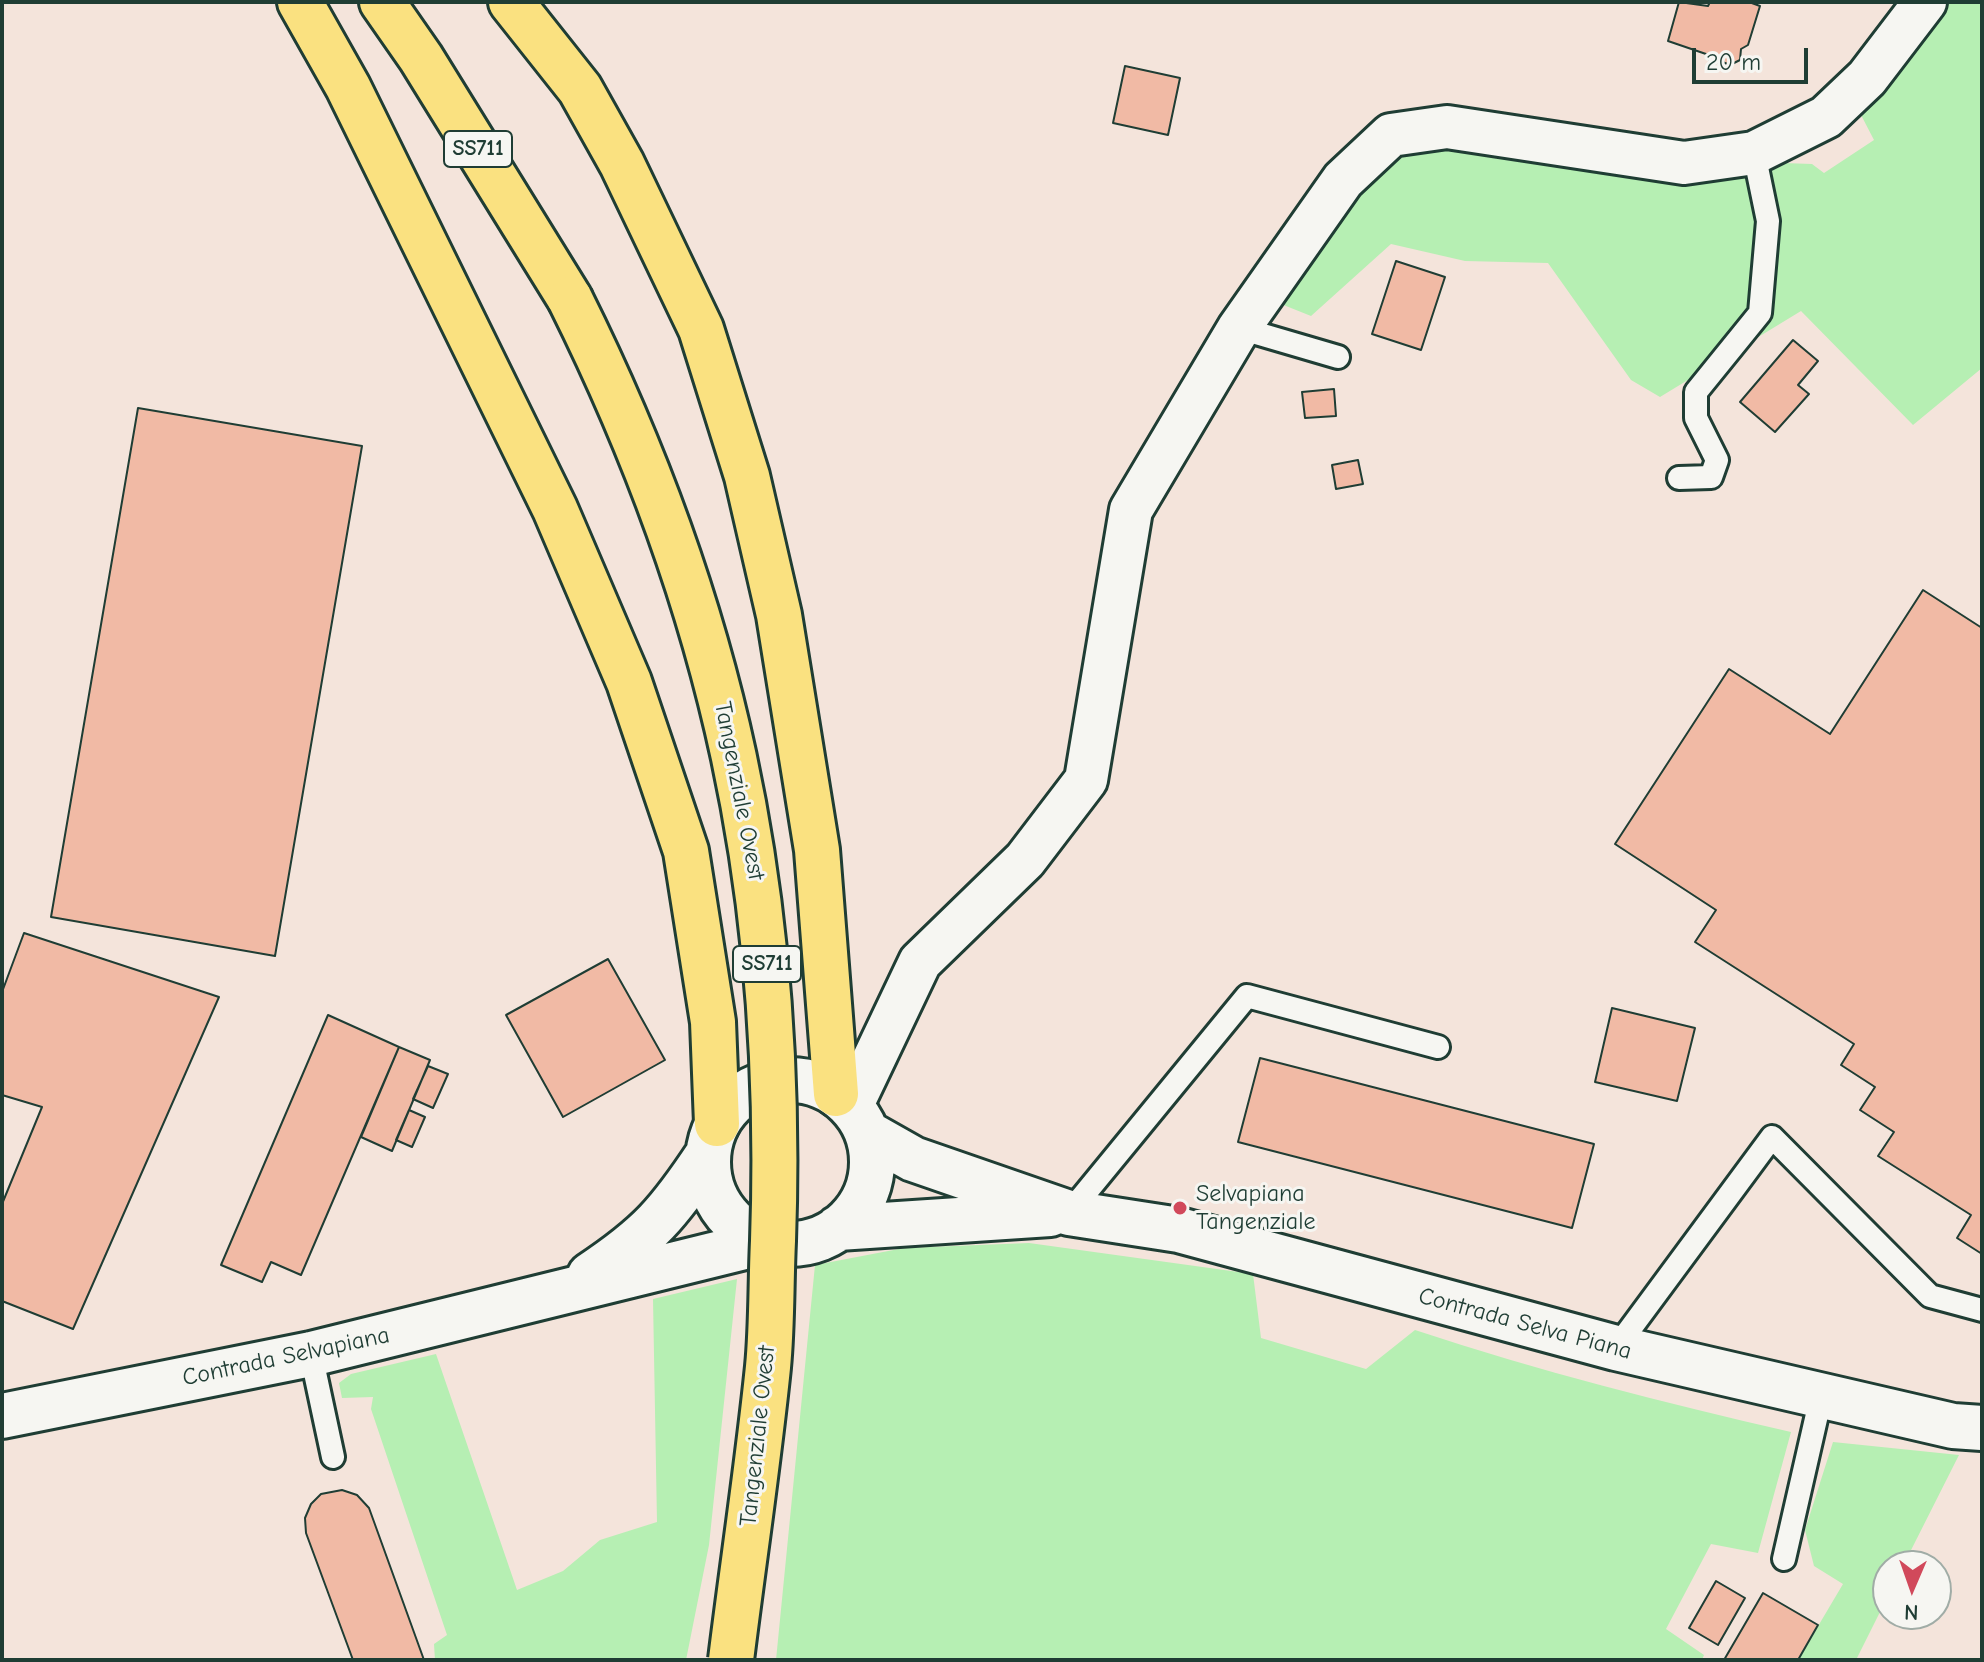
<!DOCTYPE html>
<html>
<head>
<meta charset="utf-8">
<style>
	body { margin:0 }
	#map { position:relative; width:1984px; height:1662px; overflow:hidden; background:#f4e4db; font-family:"Comic Neue",sans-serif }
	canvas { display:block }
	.frame { position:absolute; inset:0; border:4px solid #1f3d34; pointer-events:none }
	.north { position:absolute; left:1872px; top:1550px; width:80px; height:80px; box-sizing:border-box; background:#f6f6f2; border:2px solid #a0aca6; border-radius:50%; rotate:182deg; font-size:22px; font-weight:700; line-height:32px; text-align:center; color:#1f3d34 }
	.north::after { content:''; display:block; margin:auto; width:28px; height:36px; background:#d1495b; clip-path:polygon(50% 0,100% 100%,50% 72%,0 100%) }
	.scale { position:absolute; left:1692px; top:48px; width:116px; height:36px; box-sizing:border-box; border:4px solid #1f3d34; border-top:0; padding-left:10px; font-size:24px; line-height:28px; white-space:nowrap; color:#1f3d34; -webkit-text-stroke:6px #f6f6f2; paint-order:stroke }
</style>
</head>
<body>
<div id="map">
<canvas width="1984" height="1662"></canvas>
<div class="frame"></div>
<div class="north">N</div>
<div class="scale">20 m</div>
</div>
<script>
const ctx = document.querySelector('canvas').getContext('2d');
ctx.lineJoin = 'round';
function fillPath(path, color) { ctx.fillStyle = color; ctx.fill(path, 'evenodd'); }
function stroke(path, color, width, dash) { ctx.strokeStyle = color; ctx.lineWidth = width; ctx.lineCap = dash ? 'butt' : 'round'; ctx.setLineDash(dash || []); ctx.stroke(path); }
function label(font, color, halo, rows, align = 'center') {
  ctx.font = font + ' "Comic Neue",sans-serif'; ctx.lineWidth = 6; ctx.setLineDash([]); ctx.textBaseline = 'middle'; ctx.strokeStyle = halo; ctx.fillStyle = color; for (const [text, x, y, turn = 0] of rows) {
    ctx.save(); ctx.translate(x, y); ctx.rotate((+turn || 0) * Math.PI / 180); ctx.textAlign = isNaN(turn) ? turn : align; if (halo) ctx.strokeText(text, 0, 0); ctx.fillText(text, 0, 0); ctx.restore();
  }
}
fillPath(new Path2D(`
	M1944 2H1982V368L1913 425 1801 311 1660 397 1631 380 1548 263 1465 261 1391 244 1311 316 1276 302 1334 224 1397 155 1444 151 1812 164 1824 173 1874 140 1860 113Z
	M1029 1243 1253 1274 1261 1338 1366 1369 1415 1330C1539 1371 1664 1403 1791 1432L1758 1553 1711 1544 1666 1629 1704 1655 1702 1660H776L815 1265 904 1248Z
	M737 1279 709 1545 686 1660H435L434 1644 447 1635 371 1409 373 1397 342 1398 339 1383 351 1374 436 1354 517 1590 563 1571 600 1540 657 1522 653 1299Z
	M1833 1442 1959 1455 1903 1566H1888V1596L1856 1660H1798L1843 1584 1814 1566 1805 1530Z`), '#b6efb3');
const building = new Path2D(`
	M1679 2 1708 6 1710 2H1749L1760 6 1748 45 1741 49 1740 60 1730 65 1720 61 1712 65 1706 54 1668 41Z
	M1125 66 1180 78 1168 135 1113 123Z
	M1396 261 1445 277 1421 350 1372 334Z
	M1793 340 1818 361 1798 385 1809 394 1775 432 1740 402Z
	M1334 389 1336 416 1305 418 1302 392Z
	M138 408 362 446 275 956 51 917Z
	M1358 460 1363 484 1336 489 1332 465Z
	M1923 590 1982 628V1254L1957 1238 1971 1215 1878 1156 1894 1132 1860 1110 1875 1087 1841 1065 1854 1044 1695 942 1716 910 1615 844 1729 669 1830 734Z
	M24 933 219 997 73 1329 2 1301V1204L42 1107 2 1095V992Z
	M608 959 665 1060 563 1117 506 1015Z
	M1612 1008 1695 1028 1677 1101 1595 1082Z
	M328 1015 399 1047 301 1275 271 1262 262 1282 221 1265Z
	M399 1047 430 1060 392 1151 361 1137Z
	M1260 1058 1594 1144 1572 1228 1238 1142Z
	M428 1066 448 1074 433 1108 413 1099Z
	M409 1110 425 1117 412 1147 396 1140Z
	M342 1490 357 1495 369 1508 424 1660H353L306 1533 305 1518 311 1504 321 1494Z
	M1716 1581 1745 1598 1718 1645 1689 1628Z
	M1763 1593 1818 1625 1798 1660H1724Z`);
fillPath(building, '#f1baa5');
stroke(building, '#1f3d34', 2);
const lane = new Path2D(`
	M1239 328 1338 357
	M1679 478 1711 477 1717 460 1696 418V392L1760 313 1768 221 1754 153
	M1069 1213 1247 996 1438 1047
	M1616 1348 1772 1137 1930 1296 1982 1310
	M311 1354 333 1457
	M1784 1559 1821 1397`);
const street = new Path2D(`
	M851 1107 920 962 1025 860 1086 780 1131 510 1239 328 1343 180 1391 135 1447 127 1684 163 1754 153 1826 117 1867 78 1925 2`);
const secondary = new Path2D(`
	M708 1162a82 82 0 1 1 164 0a82 82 0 1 1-164 0Z
	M867 1133 913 1159 1069 1213 1179 1230 1616 1348 1953 1426 1982 1428
	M838 1228 1050 1214
	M590 1275C649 1236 669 1213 708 1154
	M2 1416 311 1354 769 1241`);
const primary = new Path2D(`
	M300 2 348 87 555 509 629 682 686 851 713 1022 717 1124
	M382 2 421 58 570 299
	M511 2 580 89 622 164 701 329 747 476 779 615 817 850 836 1094`);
stroke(lane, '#1f3d34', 28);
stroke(street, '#1f3d34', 48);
stroke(secondary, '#1f3d34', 50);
stroke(primary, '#1f3d34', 50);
stroke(lane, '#f6f6f2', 22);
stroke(street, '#f6f6f2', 42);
stroke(secondary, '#f6f6f2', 44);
stroke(primary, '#fae180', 44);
const primaryBridge = new Path2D(`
	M570 299C724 608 785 896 773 1241 771 1283 772 1326 768 1367 758 1465 743 1563 731 1660`);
stroke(primaryBridge, '#1f3d34', 50, []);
stroke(primaryBridge, '#fae180', 44);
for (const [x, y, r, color] of [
	[1180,1208,8,"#d1495b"]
]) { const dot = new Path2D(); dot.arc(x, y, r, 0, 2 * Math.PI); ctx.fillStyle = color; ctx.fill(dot); stroke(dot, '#f6f6f2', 3); }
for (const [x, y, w] of [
	[478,149,68],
	[767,964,68]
]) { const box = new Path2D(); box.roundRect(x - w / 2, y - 18, w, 36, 6); ctx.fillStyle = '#f6f6f2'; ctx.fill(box); stroke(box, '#1f3d34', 2); }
label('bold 22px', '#1f3d34', null, [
	["SS711",478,149],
	["SS711",767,964]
]);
label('24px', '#1f3d34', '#f6f6f2', [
	["Tangenziale Ovest",739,791,79],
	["Contrada Selva Piana",1525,1324,15],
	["Contrada Selvapiana",286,1357,-12],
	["Tangenziale Ovest",758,1436,-84]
]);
label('24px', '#1f3d34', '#f6f6f2', [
	["Selvapiana",1196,1194],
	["Tangenziale",1196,1222]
], 'left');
</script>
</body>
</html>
